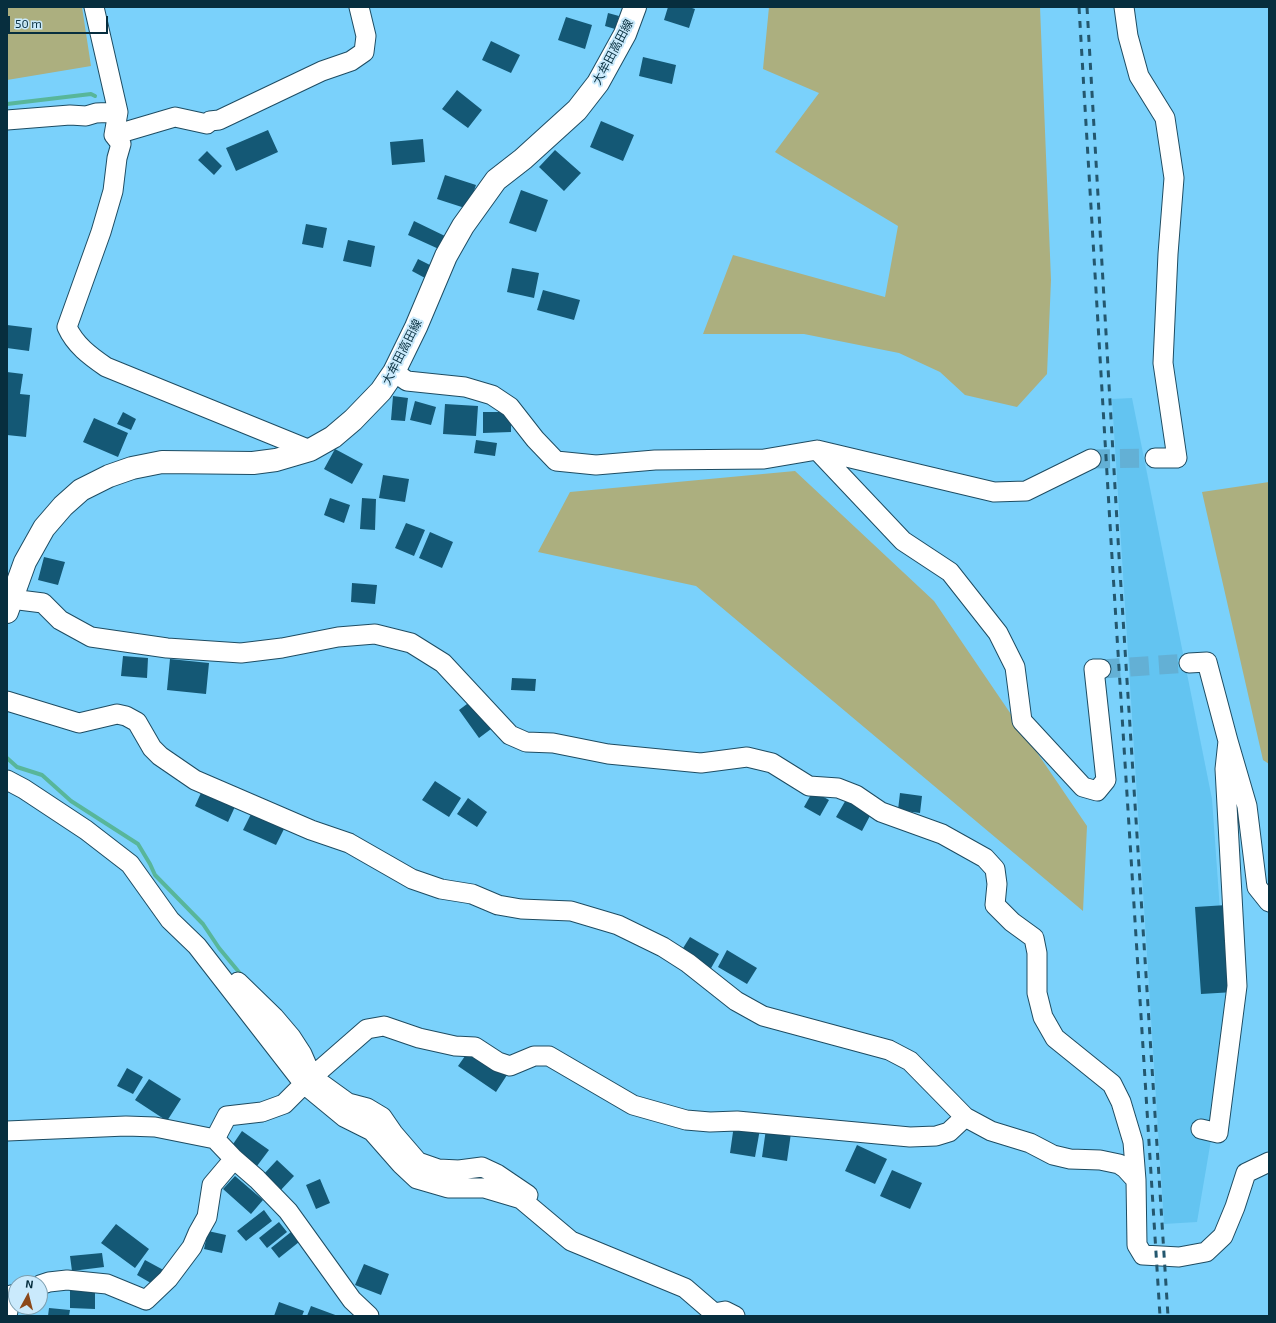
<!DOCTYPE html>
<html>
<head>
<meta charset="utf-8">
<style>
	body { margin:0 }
	#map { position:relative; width:1276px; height:1323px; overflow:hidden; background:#7ad1fb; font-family:"Exo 2",sans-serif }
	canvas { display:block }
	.frame { position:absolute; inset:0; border:8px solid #072e3e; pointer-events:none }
	.north { position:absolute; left:8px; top:1275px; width:40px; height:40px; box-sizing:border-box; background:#caeafc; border:1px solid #7c9fb0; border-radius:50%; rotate:7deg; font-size:11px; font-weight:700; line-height:16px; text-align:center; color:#072e3e }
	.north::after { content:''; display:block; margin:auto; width:14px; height:18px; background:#8c491a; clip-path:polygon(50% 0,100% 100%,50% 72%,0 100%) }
	.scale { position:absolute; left:8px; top:16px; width:100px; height:18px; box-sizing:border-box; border:2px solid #072e3e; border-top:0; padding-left:5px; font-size:12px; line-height:14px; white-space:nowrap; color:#072e3e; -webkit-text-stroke:3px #caeafc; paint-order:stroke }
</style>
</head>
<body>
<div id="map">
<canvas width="1276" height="1323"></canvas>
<div class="frame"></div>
<div class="north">N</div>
<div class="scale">50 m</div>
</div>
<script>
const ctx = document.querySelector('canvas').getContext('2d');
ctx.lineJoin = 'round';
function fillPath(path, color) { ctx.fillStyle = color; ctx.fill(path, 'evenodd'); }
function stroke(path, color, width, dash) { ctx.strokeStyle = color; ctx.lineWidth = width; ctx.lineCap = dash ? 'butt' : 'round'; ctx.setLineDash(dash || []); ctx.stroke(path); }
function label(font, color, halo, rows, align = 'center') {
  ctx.font = font + ' "Exo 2","Noto Sans JP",sans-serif'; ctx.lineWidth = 4; ctx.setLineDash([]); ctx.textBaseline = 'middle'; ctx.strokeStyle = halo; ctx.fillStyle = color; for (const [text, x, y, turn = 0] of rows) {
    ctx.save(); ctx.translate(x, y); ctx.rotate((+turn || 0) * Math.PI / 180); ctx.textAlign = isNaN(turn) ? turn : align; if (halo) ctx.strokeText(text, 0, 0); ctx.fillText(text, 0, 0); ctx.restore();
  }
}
fillPath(new Path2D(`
	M1132 398 1212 799 1226 994 1211 1140 1197 1222 1164 1224 1112 399Z`), '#63c4f1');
fillPath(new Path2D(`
	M7 7H82L91 66 7 80Z
	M769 7H1040L1051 280 1047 374 1017 407 965 395 940 372 899 353 804 334H703L733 255 885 297 898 226 775 152 819 93 763 69Z
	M795 471 934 601 1087 826 1083 911 696 586 538 552 570 492Z
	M1269 482V764L1263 760 1202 492Z`), '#acaf7f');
stroke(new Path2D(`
	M7 104 91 94 95 96
	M7 758 17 767 42 775 71 801 138 844 150 864 155 875 203 924 219 948 243 977`), '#58b69a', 4);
fillPath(new Path2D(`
	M668 7H689L695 9 689 28 664 20Z
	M608 13 619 16 615 29 605 26Z
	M566 17 592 25 585 49 558 40Z
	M491 41 520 55 511 73 482 60Z
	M643 57 676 65 672 84 639 76Z
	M457 90 482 110 468 128 442 109Z
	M601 121 634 135 623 161 590 147Z
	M268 130 278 152 236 171 226 148Z
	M423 139 425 162 392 165 390 142Z
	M555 150 581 173 564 191 539 167Z
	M207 151 222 166 214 175 198 160Z
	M445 175 476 185 468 209 437 199Z
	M521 190 548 200 536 232 509 223Z
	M414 221 447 237 441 250 408 235Z
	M306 224 327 228 323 248 302 244Z
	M348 240 375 246 371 267 343 261Z
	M418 259 432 266 425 278 412 271Z
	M512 268 539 273 534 298 507 292Z
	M543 290 580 300 574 320 537 310Z
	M7 325 32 328 29 351 7 348Z
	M7 372 23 374 20 394 30 395 26 437 7 435Z
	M393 396 408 398 405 421 391 420Z
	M415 401 436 407 431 425 410 420Z
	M445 404 478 406 476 436 443 434Z
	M123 412 136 419 131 430 117 424Z
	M483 412H511V432L483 433Z
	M94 418 128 433 118 457 83 442Z
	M476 440 497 443 495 456 474 453Z
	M335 449 363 464 352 484 324 469Z
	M383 475 409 479 405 502 379 498Z
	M330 498 350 505 344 523 324 515Z
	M362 498 376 499 375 530 360 529Z
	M406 523 425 530 414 556 395 548Z
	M430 532 453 542 442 568 419 558Z
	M44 557 65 562 58 585 38 580Z
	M352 583 377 585 375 604 351 602Z
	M123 656 148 658 147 678 121 676Z
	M170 659 209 663 206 694 167 690Z
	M512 678 536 679 535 691 511 690Z
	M471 701 491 729 479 738 459 710Z
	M435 781 461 798 449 817 422 800Z
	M205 784 238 800 228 822 195 806Z
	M813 791 829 800 820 816 804 807Z
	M900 793 922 796 920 813 898 810Z
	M468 798 487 812 477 827 457 814Z
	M847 798 872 812 862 831 836 817Z
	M254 808 287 823 276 845 243 830Z
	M1227 905 1234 992 1201 994 1195 907Z
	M690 937 719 954 710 970 680 953Z
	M727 950 757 968 747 984 718 967Z
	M470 1049 507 1075 496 1092 458 1066Z
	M127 1068 143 1077 133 1094 117 1086Z
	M149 1079 181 1099 167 1121 135 1100Z
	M734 1125 760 1129 755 1157 730 1153Z
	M766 1129 791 1133 787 1161 762 1157Z
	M242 1131 269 1150 257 1166 231 1147Z
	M857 1145 887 1159 875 1184 845 1171Z
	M277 1160 294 1176 279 1192 262 1176Z
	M892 1170 922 1183 910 1209 880 1196Z
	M235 1176 263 1200 251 1214 223 1189Z
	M320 1179 330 1203 316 1209 306 1185Z
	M264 1210 272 1221 246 1241 237 1231Z
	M279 1222 287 1232 267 1248 259 1238Z
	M116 1224 149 1249 135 1268 101 1243Z
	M208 1231 226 1235 222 1253 204 1249Z
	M291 1232 299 1242 279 1258 271 1248Z
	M102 1253 104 1267 72 1271 70 1256Z
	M145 1260 169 1273 156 1286 137 1275Z
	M364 1264 389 1274 381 1295 355 1285Z
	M70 1288 95 1289V1309L70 1308Z
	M279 1302 304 1311 302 1316H274Z
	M311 1306 338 1316H307Z
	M49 1308 70 1310 69 1316H48Z`), '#145875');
stroke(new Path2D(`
	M1091 459 1155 458
	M1101 669 1189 663`), '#63b0d5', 19, [19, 10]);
const minor = new Path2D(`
	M94 7 118 112 114 135 121 144 117 158 113 191 101 232 67 327C75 345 90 356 106 367L310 450
	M1124 7 1128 36 1139 76 1165 118 1174 178 1168 254 1163 363 1177 458H1155
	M7 120 70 115 86 116 96 113 118 112
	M114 135 175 117 207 124 210 121 219 120 322 71 351 61 364 52 366 36 359 7
	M394 372 407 381 465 387 492 395 510 407 535 439 556 461 596 465 655 460 764 459 817 450 994 492 1026 491 1091 459
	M817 450 903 541 950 572 998 633 1015 667 1022 721 1083 787 1097 791 1106 780 1094 669H1101
	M7 592 11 599 43 603 60 620 91 637 167 648 241 653 282 648 338 637 375 634 411 643 443 663 510 735 526 742 553 743 608 754 701 763 747 757 772 763 809 786 838 788 856 795 881 812 942 834 985 858 995 869 997 884 995 905 1012 922 1034 938 1037 953V993L1043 1017 1055 1038 1112 1084 1121 1102 1133 1142 1136 1180 1137 1245 1143 1255 1179 1257 1206 1252 1223 1236 1235 1207 1246 1173 1269 1162
	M1189 663 1207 662 1228 741 1247 806 1257 887 1269 902
	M7 701 79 723 117 714 126 716 137 722 152 748 160 756 195 780 311 830 349 843 412 879 441 889 472 894 498 905 521 909 571 911 618 925 663 947 688 963 736 1001 763 1016 889 1050 910 1061 965 1117 991 1131 1030 1143 1053 1155 1070 1159 1100 1160 1119 1164 1125 1168 1136 1180
	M7 780 24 789 86 830 130 864 170 920 197 946 304 1084 344 1117 372 1131 401 1164 417 1179 448 1188H484L521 1199 571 1241 685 1288 714 1313 725 1311 735 1316
	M238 982 274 1017 291 1037 302 1054 312 1077 348 1103 367 1108 382 1117 393 1133 418 1162 438 1169 459 1170 482 1167 497 1174 528 1195
	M1201 1129 1218 1133 1237 986 1225 769 1228 741
	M7 1131 126 1126 155 1127 215 1139 234 1159 257 1179 288 1211 352 1300 369 1316
	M215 1139 227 1116 262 1112 284 1104 304 1084 367 1029 384 1026 419 1038 455 1046 475 1047 498 1062 510 1066 534 1056H549L633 1105 686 1120 710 1122 737 1121 910 1137 936 1136 949 1132 965 1117
	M40 1285 49 1282 67 1280 107 1284 146 1300 168 1279 192 1247 198 1233 207 1217 212 1185 234 1159
	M7 1316 11 1295 16 1294`);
const major = new Path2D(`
	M7 612 25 562 44 528 63 506 81 490 109 476 132 468 162 462 253 463 276 460 310 450 333 437 353 420 381 391 394 372 416 327 446 256 463 226 496 180 523 159 577 110 598 83 625 34 635 7`);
stroke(minor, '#1e4c62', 21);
stroke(major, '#1e4c62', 24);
stroke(minor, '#fff', 19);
stroke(major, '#fff', 22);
stroke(new Path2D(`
	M1079 7 1112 557 1160 1316
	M1087 7 1119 556 1168 1316`), '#24576e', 3, [7, 7]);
label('12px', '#072e3e', '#caeafc', [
	["大牟田高田線",613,52,-62],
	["大牟田高田線",402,352,-63]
]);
</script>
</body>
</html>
